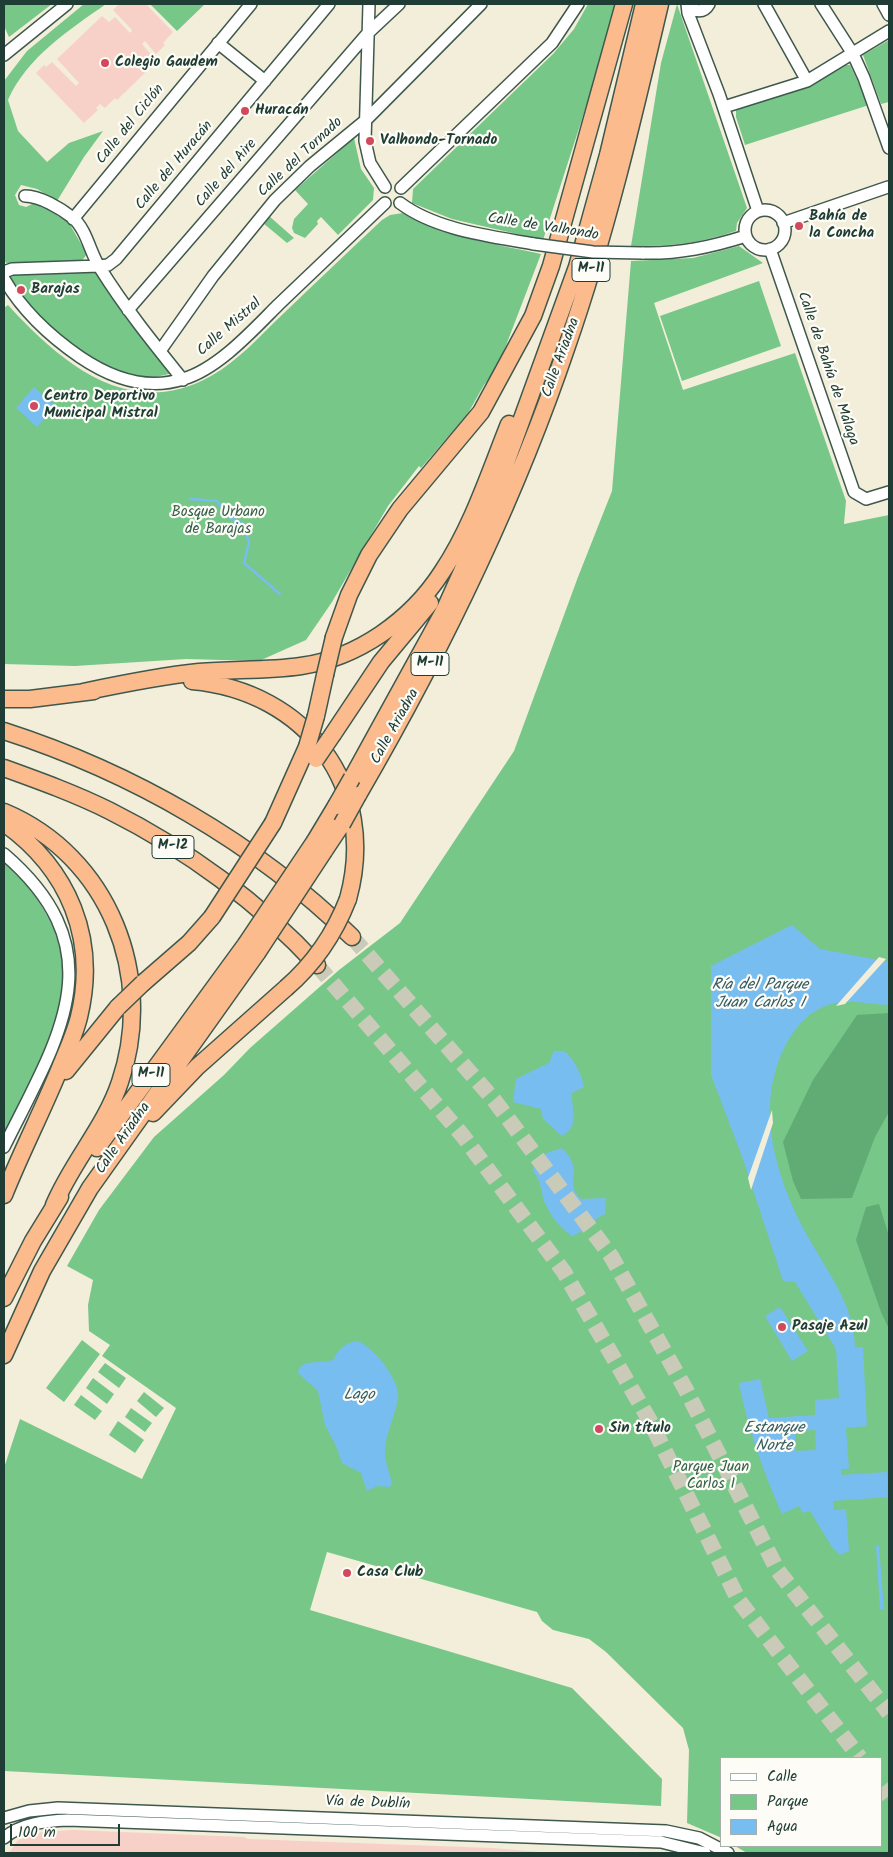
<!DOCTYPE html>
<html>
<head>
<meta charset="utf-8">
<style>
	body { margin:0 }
	#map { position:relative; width:893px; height:1857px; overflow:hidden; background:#f3eed9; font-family:Kalam,sans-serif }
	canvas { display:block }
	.frame { position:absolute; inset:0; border:5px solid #1f3d34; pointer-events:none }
	.legend { position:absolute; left:720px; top:1757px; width:162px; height:90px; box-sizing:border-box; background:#fdfcf7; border:1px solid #a4b0a9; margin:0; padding:6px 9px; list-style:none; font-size:15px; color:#1f3d34 }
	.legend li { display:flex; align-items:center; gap:10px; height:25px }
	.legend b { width:25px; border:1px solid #a4b0a9 }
	.scale { position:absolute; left:10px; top:1824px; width:110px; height:22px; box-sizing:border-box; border:2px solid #1f3d34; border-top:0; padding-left:6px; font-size:15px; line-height:18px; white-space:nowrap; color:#1f3d34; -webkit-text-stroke:4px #fdfcf7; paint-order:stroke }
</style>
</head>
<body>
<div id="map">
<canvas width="893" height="1857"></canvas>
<div class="frame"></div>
<ul class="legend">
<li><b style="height:6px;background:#fff"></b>Calle</li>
<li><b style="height:14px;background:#77c788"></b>Parque</li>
<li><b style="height:14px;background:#78bdef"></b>Agua</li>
</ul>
<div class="scale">100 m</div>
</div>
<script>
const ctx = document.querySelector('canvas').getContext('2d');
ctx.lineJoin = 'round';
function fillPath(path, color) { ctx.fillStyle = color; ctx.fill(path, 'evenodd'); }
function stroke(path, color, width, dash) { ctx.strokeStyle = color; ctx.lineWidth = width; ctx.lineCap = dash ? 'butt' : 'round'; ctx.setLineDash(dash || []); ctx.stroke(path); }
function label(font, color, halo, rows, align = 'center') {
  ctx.font = font + ' Kalam,sans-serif'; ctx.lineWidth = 4.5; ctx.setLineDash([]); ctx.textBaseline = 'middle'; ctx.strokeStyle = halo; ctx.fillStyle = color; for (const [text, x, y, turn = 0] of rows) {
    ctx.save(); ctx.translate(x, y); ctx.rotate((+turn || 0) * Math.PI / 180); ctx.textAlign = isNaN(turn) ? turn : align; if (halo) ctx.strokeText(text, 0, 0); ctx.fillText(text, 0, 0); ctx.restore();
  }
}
fillPath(new Path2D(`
	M119 4H146L173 32 163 43 165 45 156 54 145 41 142 44 155 59 148 66 150 68 117 100 115 98 105 108 100 104 96 108 98 110 84 123 36 73 44 65 46 67 52 62 76 86 79 83 57 59 102 16 109 22 115 17 130 33 132 30 113 10Z
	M73 1830 244 1837 248 1839 492 1848 552 1853H9L18 1840 42 1832Z`), '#f7d1c7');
fillPath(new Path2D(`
	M4 4H52L9 37 4 26Z
	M84 4H106C69 30 27 57 8 100L18 131 47 162 69 143 103 131 84 157 57 201 37 189 21 185 15 195 19 205 26 207 36 202 69 223 87 254 81 262 6 263 4 259V81L27 51Z
	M150 4H205L177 31Z
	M588 4H619L543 240 452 219 412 203 413 189 553 54 574 29Z
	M677 4 747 208 737 223 736 231C696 244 673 246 631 246L661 63Z
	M889 40V102L881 104 863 55Z
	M844 65H850L869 105 745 145 736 117V110L795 90Z
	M354 138 361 169 374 188 373 200 338 235 321 217 317 221 318 224 305 238 294 233 292 228 294 219 308 204 295 190Z
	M403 213C437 235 501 245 541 254L497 369 484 385 467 415 421 468 419 466 388 506 332 602 306 640 259 661 186 659 75 666 4 664V308L8 305C61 363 130 422 211 376 238 361 260 336 283 314 316 282 349 251 382 220L390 215Z
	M269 216 294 238 287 243 263 223Z
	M739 246 763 263 654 303 683 390 795 353 846 501 844 524 889 515V1853H747L735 1846H882V1758H722V1838L687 1823 689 1750 683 1728 606 1652 589 1639 553 1630 542 1621 537 1612 327 1552 310 1610 572 1688 662 1779 661 1806 4 1771V1468L20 1419 142 1479 176 1408 102 1356 110 1345 89 1331 88 1305 93 1280 67 1266 99 1210 154 1137 224 1075 250 1048 339 970 400 923 514 751 578 577 612 491 631 261 693 258Z
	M99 266 177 372 148 379 106 367 51 331 8 279 10 273Z
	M759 281 781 346 682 381 660 316Z
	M4 862C22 876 34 892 45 912 90 989 38 1067 4 1137Z
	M82 1340 100 1354 64 1402 46 1388Z
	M105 1363 126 1378 119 1388 98 1372Z
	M93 1378 114 1394 107 1404 86 1388Z
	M144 1392 164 1408 156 1417 137 1401Z
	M81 1395 102 1411 95 1420 74 1405Z
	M131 1408 152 1423 145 1432 125 1417Z
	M118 1421 144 1440 135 1453 109 1435Z`), '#77c788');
fillPath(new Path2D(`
	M889 1013V1112L875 1137 852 1198 801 1199 793 1181 783 1142 813 1080 857 1015Z
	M879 1204 889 1236V1329L881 1312 856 1240 866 1207Z`), '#61ac74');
fillPath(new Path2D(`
	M34 387 55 406 37 427 16 408Z
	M792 925 820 949 889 962V1005C874 1005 859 1001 844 1002 808 1004 787 1035 777 1066 757 1126 783 1195 814 1247 833 1280 854 1308 855 1347H863L867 1426 846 1428 849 1469H841V1475L887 1472 888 1497 833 1501 834 1510 846 1509 849 1551 840 1555 832 1547 810 1511 803 1513 799 1506 782 1514C763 1471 748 1429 739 1383L760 1379 769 1418 815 1415V1400L839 1398 836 1349 795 1282 783 1281 743 1159 711 1075V966ZM815 1430 816 1450 796 1451 795 1431Z
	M554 1051C555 1051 562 1051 563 1051 572 1054 583 1077 584 1087L572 1093C571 1110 581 1125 562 1136L543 1119 541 1109 513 1102 516 1079 549 1063Z
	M562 1148C567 1153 571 1158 573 1165 577 1180 567 1185 581 1199L606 1198 605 1214C592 1219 586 1232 572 1236 560 1228 551 1217 545 1203 540 1190 543 1184 533 1171 536 1156 548 1152 562 1148Z
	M780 1307 808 1351 792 1361 765 1316Z
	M357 1341C373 1346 400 1380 398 1397 396 1415 386 1431 385 1450 384 1460 390 1473 392 1484L389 1487 377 1486 367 1491 361 1473 342 1463 336 1446 325 1425 318 1391 298 1373 300 1367C309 1359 323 1365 334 1359 338 1348 346 1343 357 1341Z
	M876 1546H879L884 1609H880Z`), '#78bdef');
fillPath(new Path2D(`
	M879 957 886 959 845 1004 836 1006Z
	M772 1110 773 1123 751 1190 748 1178Z`), '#f3eed9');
stroke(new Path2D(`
	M190 499 217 501 230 518 243 524 249 543 244 563 280 594`), '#78bdef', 2.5);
stroke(new Path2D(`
	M352 937 494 1100 611 1256 686 1390 778 1571 889 1713
	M317 965 463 1136 564 1272 650 1421 739 1601 860 1758
	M882 1787 889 1796`), '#c9cbb8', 16, [16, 8]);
const minor = new Path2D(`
	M369 4 365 141 370 163 385 187
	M687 4 688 13 719 94 758 211
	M689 4C694 13 704 13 709 4
	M764 4 807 81
	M821 4 853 54 864 78 889 148
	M883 4 889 15
	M218 43 265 81
	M4 55 67 4
	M724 107 807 81 889 31
	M401 188 552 43 578 4
	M25 196C40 196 60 208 73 218 87 230 90 253 100 268 125 308 154 344 183 380
	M400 203C436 230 490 236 534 244
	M745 230a20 20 0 1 1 40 0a20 20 0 1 1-40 0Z
	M73 219 251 4
	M783 223 888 187
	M770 249 854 492 866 499 889 492
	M642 253C679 254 711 247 746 236
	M4 272 12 269 99 266 108 265 116 259 329 4
	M4 279C22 310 51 337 80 357 111 378 146 391 183 379 218 369 253 330 278 305 314 271 349 237 385 203
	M128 310 367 34 399 4
	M160 351 213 276 275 200 310 166 366 120 481 4
	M4 854C118 952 58 1038 4 1147
	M4 1818 29 1811 58 1808 666 1831 699 1838 728 1853
	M4 1838C21 1823 46 1821 68 1820L661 1842 705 1853`);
const highway = new Path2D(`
	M334 637 349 595 369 555 400 509 481 412 533 316 551 266 624 4
	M192 681C306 691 379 787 348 899
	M83 692C121 684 160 676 199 672 233 669 267 671 301 666 358 658 411 620 442 572 472 527 489 474 509 424
	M4 699H30L94 691
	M316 716 325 675
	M4 731C131 772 255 842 352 937
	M333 734 381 662 430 603
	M4 768C40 781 76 794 110 811 186 849 260 903 317 965
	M352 778 445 609 486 518 577 267 608 155 644 4
	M358 795C441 652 514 503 567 346 606 234 633 119 660 4
	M4 812C109 856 156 976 120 1082 105 1127 72 1162 54 1205
	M4 823C69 869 98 939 79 1017 75 1033 68 1049 62 1063 44 1108 22 1150 4 1195
	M273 823 307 747
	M315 841 336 806
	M324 851 342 824
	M143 983 189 943 212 917
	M66 1071 118 1007
	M153 1113 197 1067 286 988
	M97 1148 246 944
	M4 1298 33 1241 60 1197
	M4 1355 42 1271 90 1188 257 953`);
stroke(minor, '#3f584d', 14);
stroke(highway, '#3f584d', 19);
stroke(minor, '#fff', 11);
stroke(highway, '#fbbb8c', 16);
const minorBridge = new Path2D(`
	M534 244 593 252 642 253`);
const highwayBridge = new Path2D(`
	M325 675 334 637
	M307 747 316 716
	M316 759 333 734
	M336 806 352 778
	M342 824 358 795
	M212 917 273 823
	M246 944 315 841
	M257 953 324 851
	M286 988C315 963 334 935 348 899
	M118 1007 143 983`);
stroke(minorBridge, '#3f584d', 14, []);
stroke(highwayBridge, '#3f584d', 19, []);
stroke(minorBridge, '#fff', 11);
stroke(highwayBridge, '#fbbb8c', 16);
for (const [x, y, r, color] of [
	[105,63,5,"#d1495b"],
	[245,111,5,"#d1495b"],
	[370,141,5,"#d1495b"],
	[799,226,5,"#d1495b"],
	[21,290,5,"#d1495b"],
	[34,406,5,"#d1495b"],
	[782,1327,5,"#d1495b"],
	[599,1429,5,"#d1495b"],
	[347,1573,5,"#d1495b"]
]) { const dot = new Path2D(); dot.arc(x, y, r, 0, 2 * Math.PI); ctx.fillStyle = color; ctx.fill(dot); stroke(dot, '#fdfcf7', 2); }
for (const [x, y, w] of [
	[591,270,38],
	[430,664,38],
	[173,847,42],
	[151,1075,38]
]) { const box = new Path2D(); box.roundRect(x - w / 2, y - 11.5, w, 23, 4); ctx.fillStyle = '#fdfcf7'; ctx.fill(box); stroke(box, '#1f3d34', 1); }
label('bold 14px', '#1f3d34', null, [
	["M-11",591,270],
	["M-11",430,664],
	["M-12",173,847],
	["M-11",151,1075]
]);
label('bold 15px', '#1f3d34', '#fdfcf7', [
	["Colegio Gaudem",115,63],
	["Huracán",255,111],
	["Valhondo-Tornado",380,141],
	["Bahía de",809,217],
	["la Concha",809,234],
	["Barajas",31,290],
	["Centro Deportivo",44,397],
	["Municipal Mistral",44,414],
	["Pasaje Azul",792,1327],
	["Sin título",609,1429],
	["Casa Club",357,1573]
], 'left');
label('15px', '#1f3d34', '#fdfcf7', [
	["Calle del Ciclón",131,125,-51],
	["Calle del Tornado",301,158,-43],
	["Calle del Huracán",175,166,-50],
	["Calle del Aire",227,174,-49],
	["Calle de Valhondo",543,228,9],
	["Calle Mistral",230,328,-41],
	["Calle Ariadna",562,358,-70],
	["Calle de Bahía de Málaga",827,369,71],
	["Calle Ariadna",396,727,-61],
	["Calle Ariadna",124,1139,-55],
	["Vía de Dublín",368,1804,2]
]);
label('15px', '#356049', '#fdfcf7', [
	["Bosque Urbano",218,513],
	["de Barajas",218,530],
	["Parque Juan",711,1468],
	["Carlos I",711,1485]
]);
label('italic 16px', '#355d63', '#fdfcf7', [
	["Ría del Parque",760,986],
	["Juan Carlos I",760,1004],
	["Lago",359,1396],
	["Estanque",774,1429],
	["Norte",774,1447]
]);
</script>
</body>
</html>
